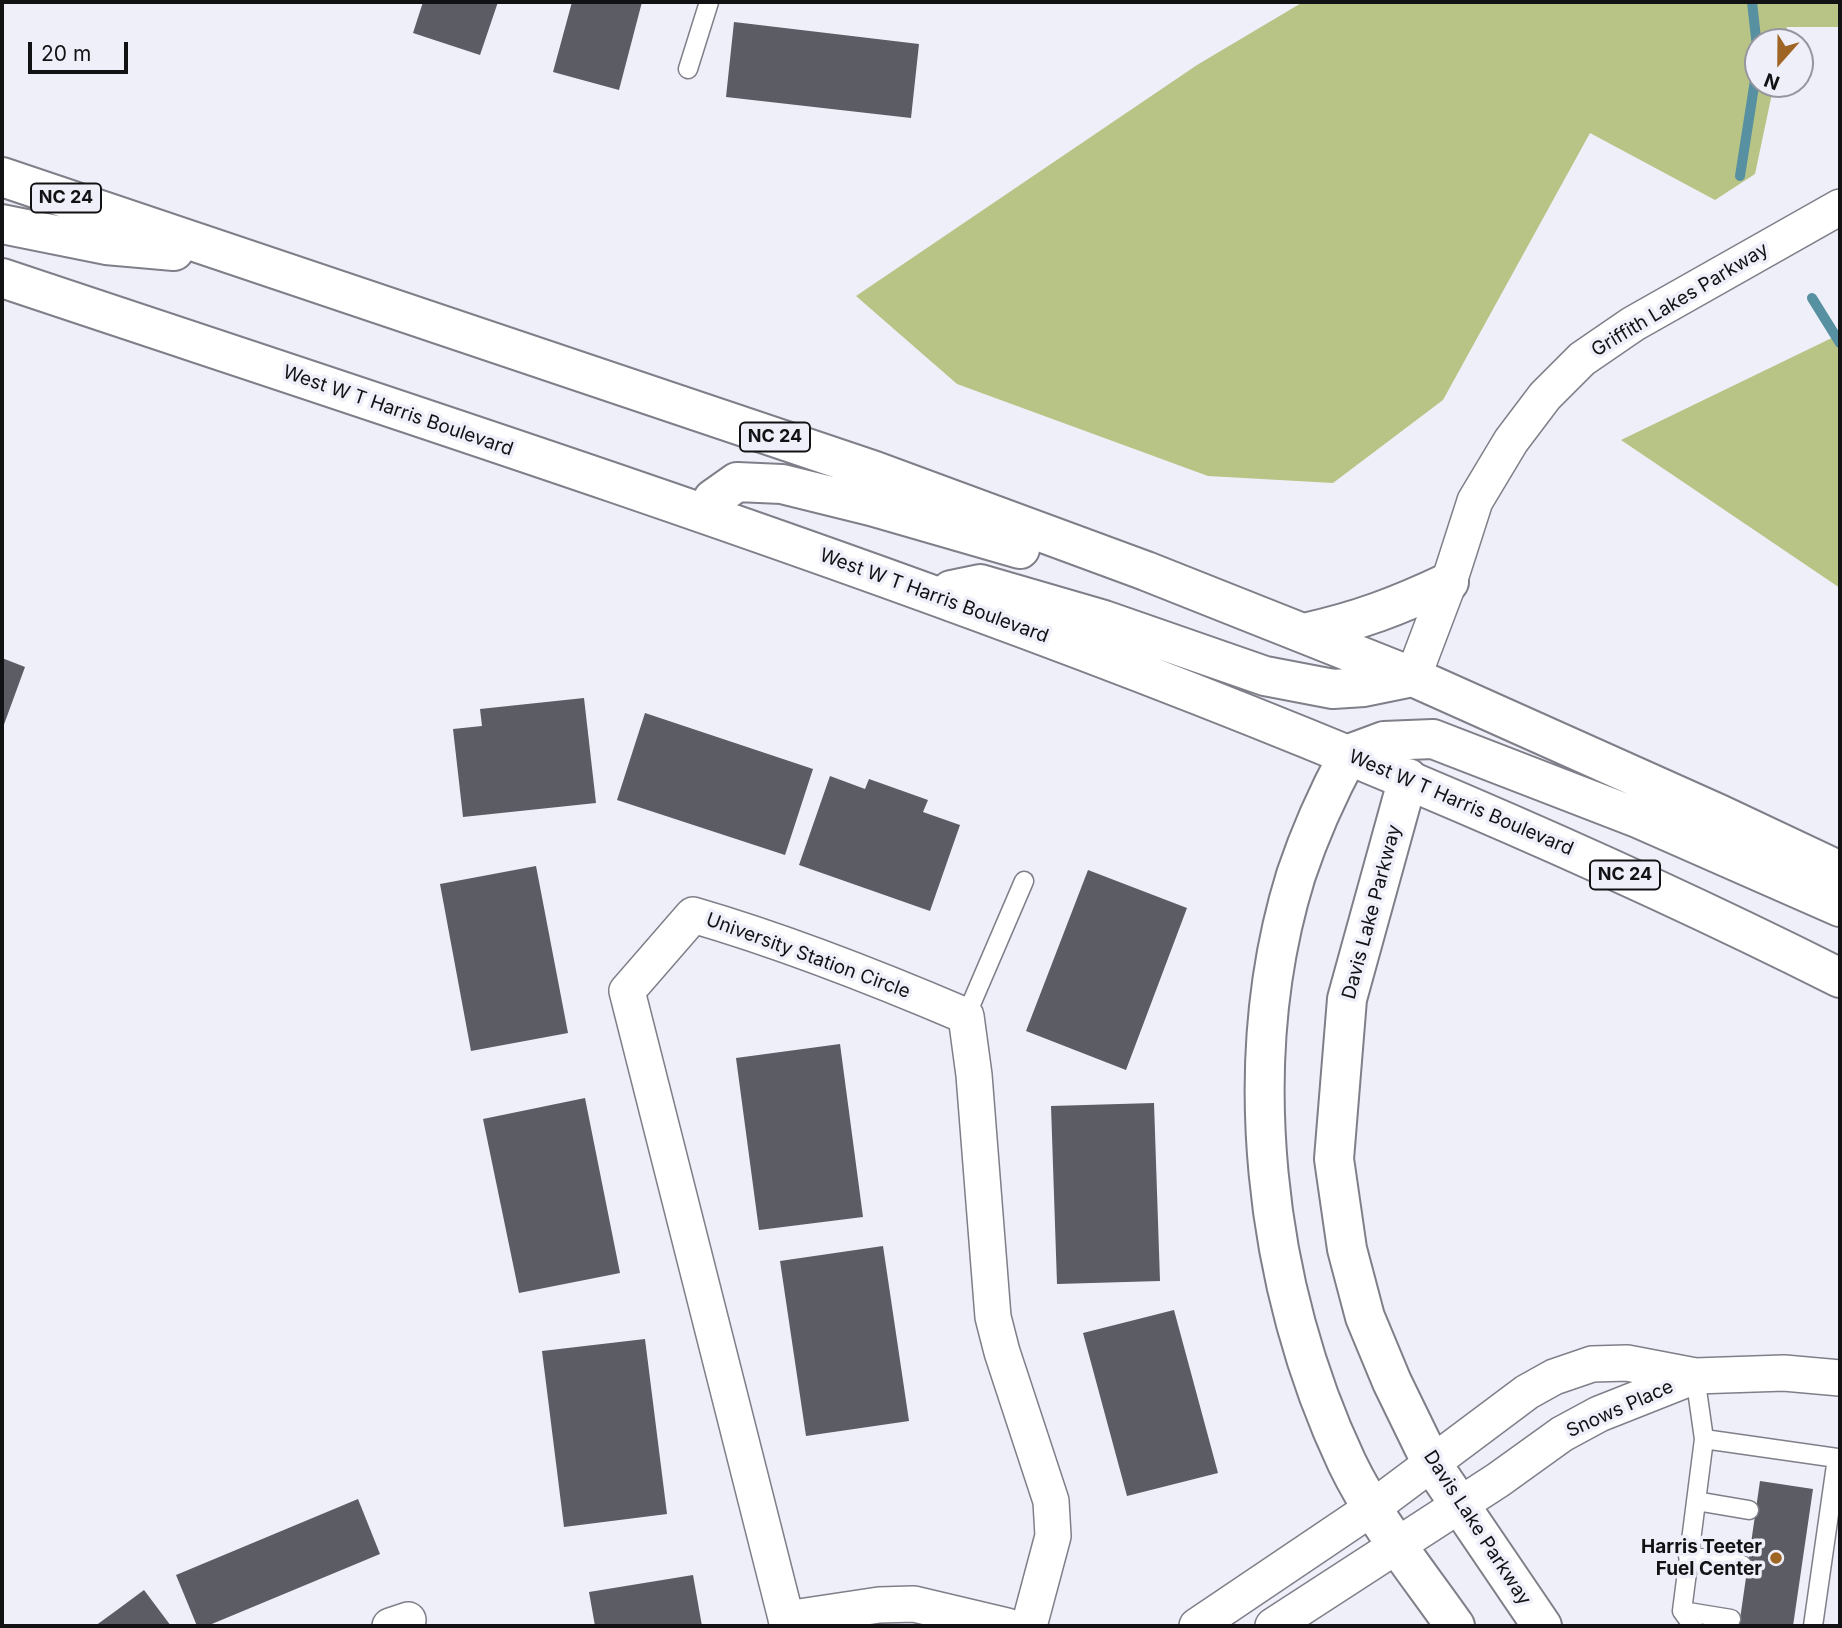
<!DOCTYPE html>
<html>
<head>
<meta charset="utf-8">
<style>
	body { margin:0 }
	#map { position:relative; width:1842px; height:1628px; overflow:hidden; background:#eeeff9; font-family:Inter,sans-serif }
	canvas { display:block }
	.frame { position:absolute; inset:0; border:4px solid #121215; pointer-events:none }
	.north { position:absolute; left:1744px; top:28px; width:70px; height:70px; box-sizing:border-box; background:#eeeff9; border:2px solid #96979e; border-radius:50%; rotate:201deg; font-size:19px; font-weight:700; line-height:28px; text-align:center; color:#121215 }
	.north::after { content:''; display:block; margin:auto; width:24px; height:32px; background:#9f6525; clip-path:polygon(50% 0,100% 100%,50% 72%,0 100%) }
	.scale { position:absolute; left:28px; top:42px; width:100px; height:32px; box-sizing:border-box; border:4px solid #121215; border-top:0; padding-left:9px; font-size:21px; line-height:24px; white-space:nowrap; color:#121215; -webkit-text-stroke:5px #eeeff9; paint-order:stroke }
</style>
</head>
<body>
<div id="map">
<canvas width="1842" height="1628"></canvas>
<div class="frame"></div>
<div class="north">N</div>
<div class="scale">20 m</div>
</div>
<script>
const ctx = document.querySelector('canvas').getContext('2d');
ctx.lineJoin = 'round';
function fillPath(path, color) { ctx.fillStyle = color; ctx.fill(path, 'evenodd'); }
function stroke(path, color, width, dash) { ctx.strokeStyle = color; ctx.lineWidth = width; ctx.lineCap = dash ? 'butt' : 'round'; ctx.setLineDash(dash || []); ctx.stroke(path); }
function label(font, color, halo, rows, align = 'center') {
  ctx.font = font + ' Inter,sans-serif'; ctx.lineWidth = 7; ctx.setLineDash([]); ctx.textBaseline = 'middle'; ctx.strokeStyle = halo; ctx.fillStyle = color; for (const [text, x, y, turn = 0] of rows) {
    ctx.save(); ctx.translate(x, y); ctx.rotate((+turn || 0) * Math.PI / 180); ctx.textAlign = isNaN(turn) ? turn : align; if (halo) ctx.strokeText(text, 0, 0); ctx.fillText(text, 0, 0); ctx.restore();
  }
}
fillPath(new Path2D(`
	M1303 2H1840V27H1787L1783 42H1758V84H1774L1755 174 1715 200 1590 133 1443 400 1333 483 1208 476 957 384 856 296 1197 65Z
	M1840 334V588L1621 440Z`), '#b8c485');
stroke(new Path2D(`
	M1752 2 1758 56
	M1740 176 1758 61
	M1812 298 1840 343`), '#5790a0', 10);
fillPath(new Path2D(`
	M423 2H498L480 55 413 33Z
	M572 2H642L619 90 553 72Z
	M734 22 919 44 911 118 726 97Z
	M2 658 25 667 2 730Z
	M584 698 596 803 463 817 453 729 482 726 480 709Z
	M645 713 813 769 785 855 617 800Z
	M830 776 865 789 869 779 928 800 923 812 960 825 930 911 799 865Z
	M536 866 568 1033 471 1051 440 884Z
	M1088 870 1187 908 1126 1070 1026 1031Z
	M840 1044 863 1217 759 1230 736 1058Z
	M585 1098 620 1273 519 1293 483 1119Z
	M1154 1103 1160 1281 1057 1284 1051 1106Z
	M883 1246 909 1421 806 1436 780 1261Z
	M1174 1310 1218 1473 1127 1496 1083 1333Z
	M645 1339 667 1514 564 1527 542 1351Z
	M1760 1481 1813 1489 1793 1626H1739Z
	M358 1499 380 1554 207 1626H197L176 1575Z
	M693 1575 702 1626H595L589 1592Z
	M144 1590 171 1626H95L117 1610Z`), '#5b5c64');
const service = new Path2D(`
	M688 69 709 2
	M966 1016 1024 881
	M1704 1439 1837 1458 1813 1626
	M1696 1501 1749 1510
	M1688 1556 1742 1565
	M1682 1611 1731 1619
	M1693 1626 1682 1611 1704 1439 1695 1376`);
const minor = new Path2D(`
	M1413 677 1449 582 1475 501 1511 441 1545 396 1582 359 1633 324 1840 207
	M786 1619 879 1605 914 1604 1007 1626
	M390 1626 408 1620
	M788 1626 627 991 693 915C786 942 877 978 966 1016L974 1075 993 1317 1002 1352 1051 1501 1053 1536 1029 1626
	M1197 1626 1372 1508 1527 1392 1554 1377 1592 1364 1627 1363 1695 1376 1784 1373 1840 1378
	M1273 1626 1498 1480 1562 1434 1599 1414 1695 1376`);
const tertiary = new Path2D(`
	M1349 754C1328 793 1310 833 1296 875 1238 1062 1264 1288 1347 1463 1375 1521 1418 1573 1455 1626
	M1408 778 1347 999 1334 1159 1347 1249 1365 1317 1392 1382 1432 1464 1542 1626`);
const primary = new Path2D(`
	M2 177 875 471 1146 571 1413 677 1719 814 1840 871
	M2 224 106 245 174 251
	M2 278C624 486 1252 683 1840 978
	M709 515 713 499 737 482 782 484 871 506 1020 549
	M951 590 980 584 1104 620 1265 676 1333 689 1364 687 1413 677
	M1304 633C1359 621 1398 606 1449 582
	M1349 754 1384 741 1433 739 1640 819 1840 907`);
stroke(service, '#7e7f88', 21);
stroke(minor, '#7e7f88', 38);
stroke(tertiary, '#7e7f88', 42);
stroke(primary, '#7e7f88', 42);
stroke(service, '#fff', 18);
stroke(minor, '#fff', 35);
stroke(tertiary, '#fff', 38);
stroke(primary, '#fff', 38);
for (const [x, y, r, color] of [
	[1776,1558,7,"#9f6525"]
]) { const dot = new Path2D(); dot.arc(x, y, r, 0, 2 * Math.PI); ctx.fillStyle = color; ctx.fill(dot); stroke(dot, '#eeeff9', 2.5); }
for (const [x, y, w] of [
	[66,198,70],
	[775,437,70],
	[1625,875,70]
]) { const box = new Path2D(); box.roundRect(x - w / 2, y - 14.5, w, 29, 5); ctx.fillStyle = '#eeeff9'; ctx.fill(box); stroke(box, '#121215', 2); }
label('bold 18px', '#121215', null, [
	["NC 24",66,198],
	["NC 24",775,437],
	["NC 24",1625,875]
]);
label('19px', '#121215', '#eeeff9', [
	["Griffith Lakes Parkway",1680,300,-31],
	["West W T Harris Boulevard",398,411,19],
	["West W T Harris Boulevard",934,596,20],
	["West W T Harris Boulevard",1461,803,23],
	["Davis Lake Parkway",1372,912,-75],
	["University Station Circle",808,956,20],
	["Snows Place",1620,1409,-24],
	["Davis Lake Parkway",1477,1528,57]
]);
label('bold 19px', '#121215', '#eeeff9', [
	["Harris Teeter",1762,1547],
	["Fuel Center",1762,1569]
], 'right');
</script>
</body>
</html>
